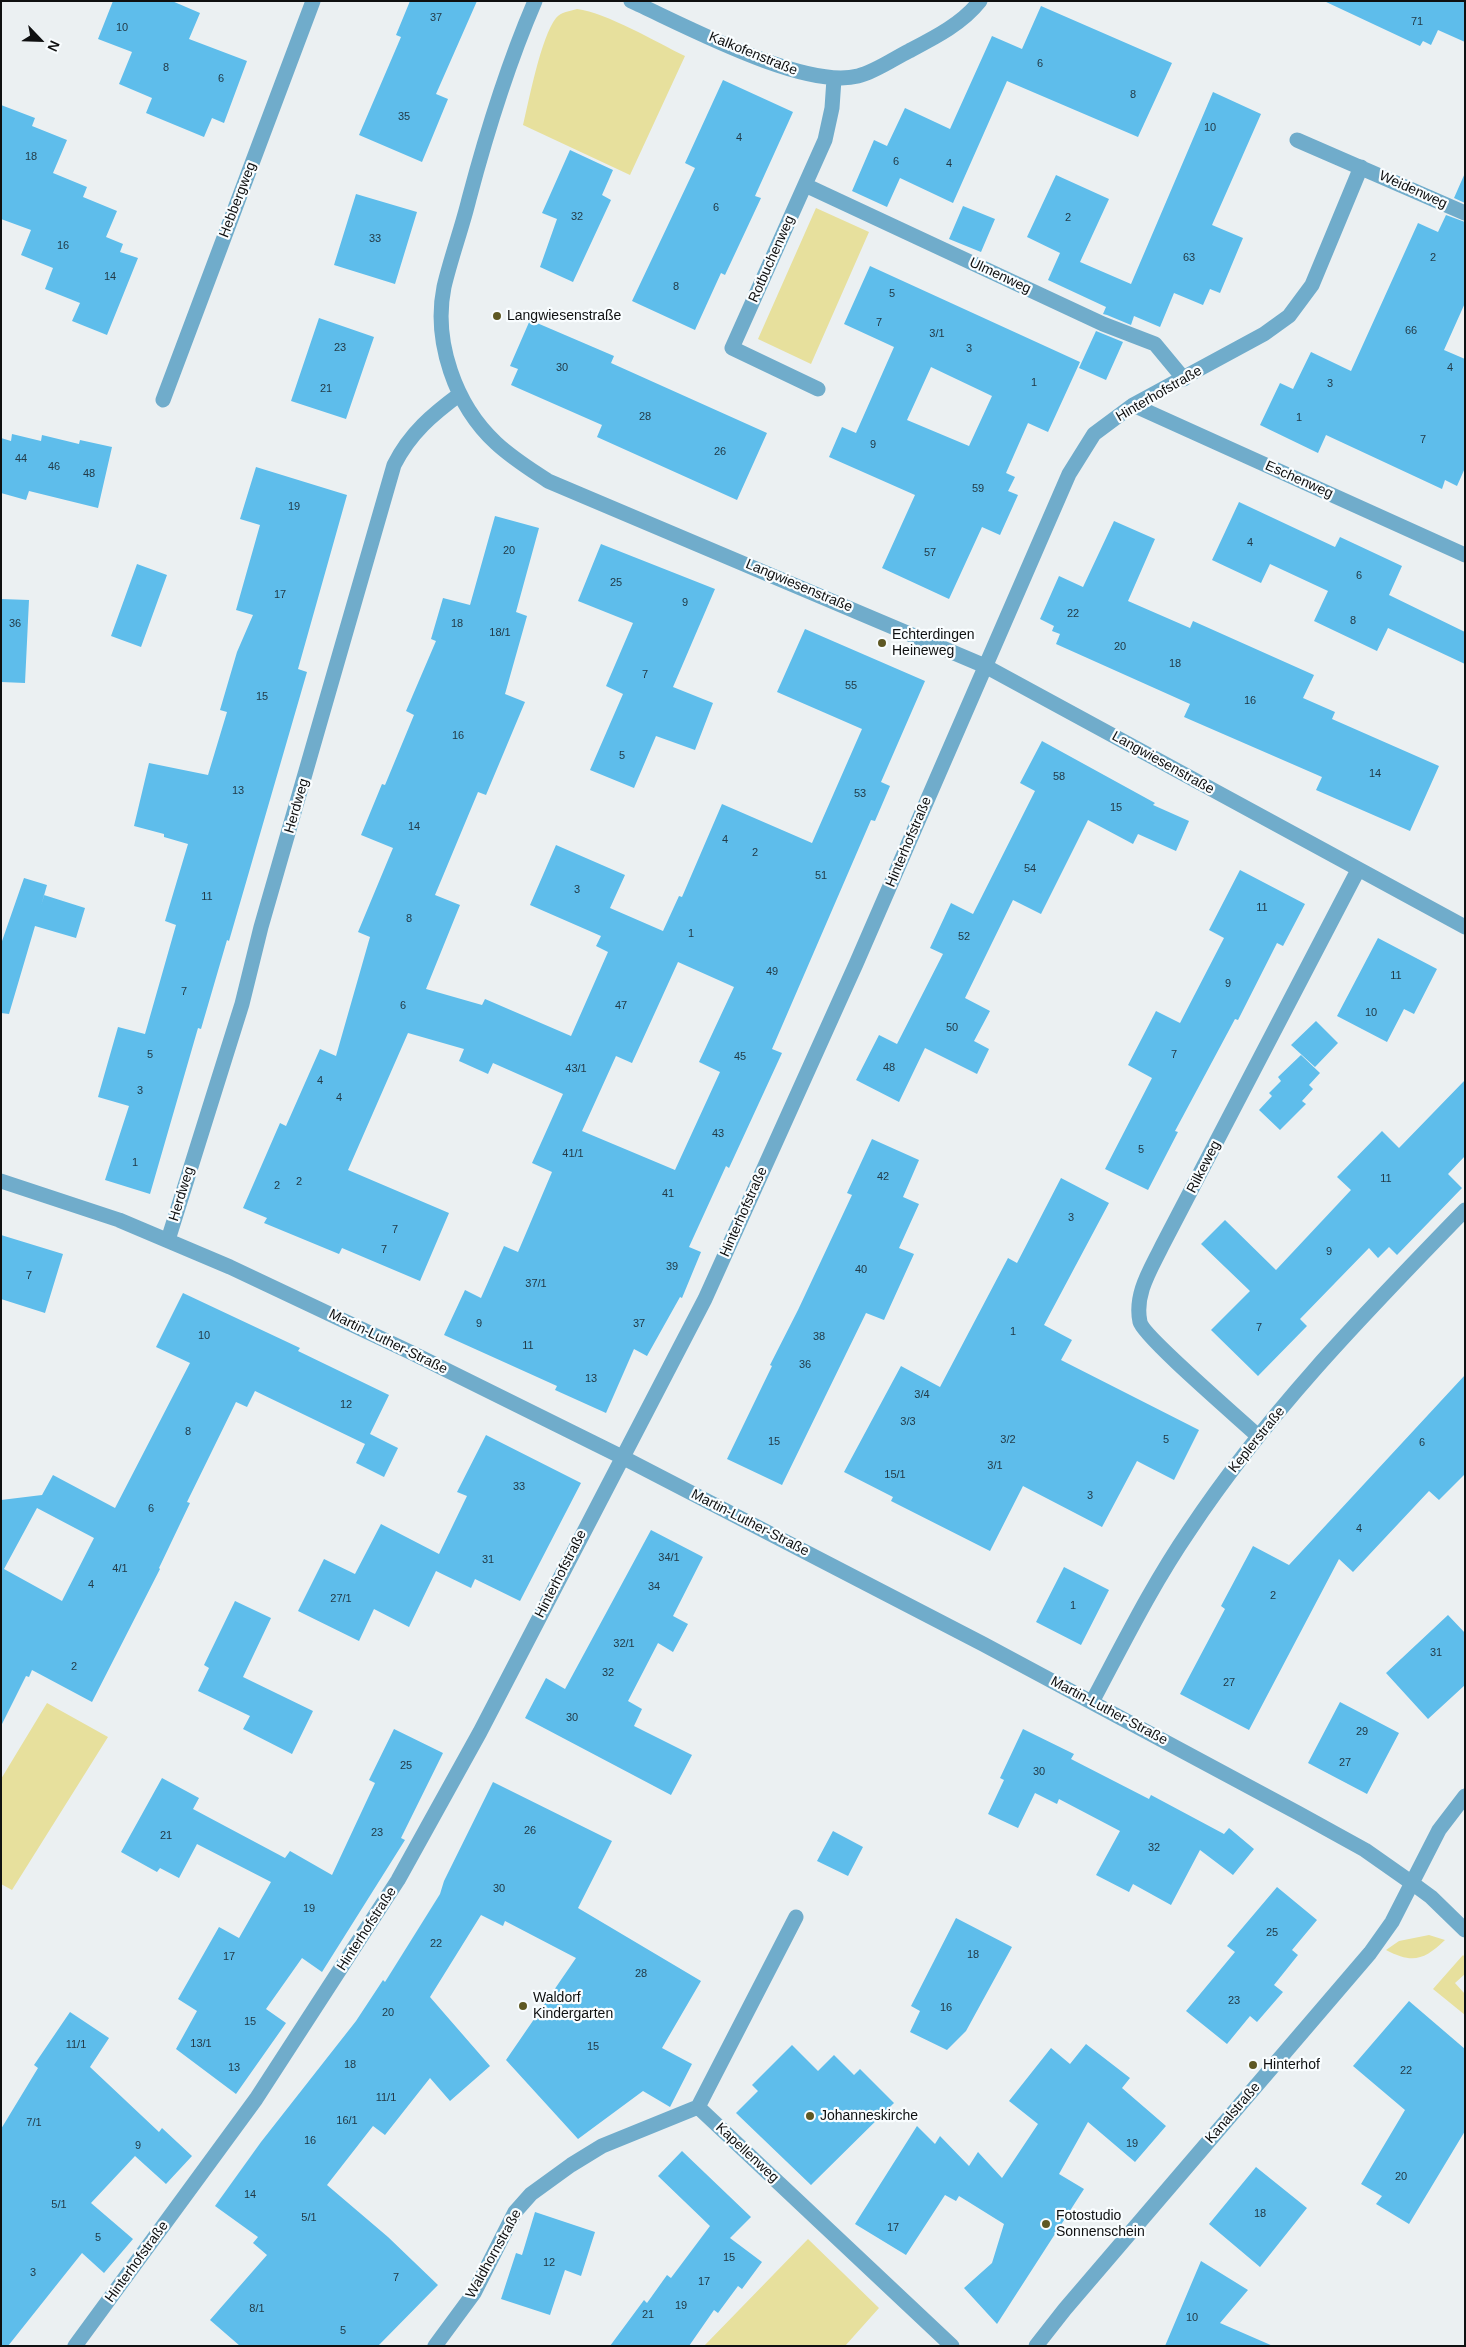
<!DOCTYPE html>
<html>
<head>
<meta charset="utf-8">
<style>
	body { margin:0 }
	#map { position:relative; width:1466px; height:2347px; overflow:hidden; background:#ebf0f2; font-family:Arial,sans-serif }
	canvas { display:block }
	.frame { position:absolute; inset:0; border:2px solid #0f1011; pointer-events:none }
	.north { position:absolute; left:15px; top:15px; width:50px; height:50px; -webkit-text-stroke:4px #f9fdff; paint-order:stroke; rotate:114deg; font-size:14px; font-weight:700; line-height:20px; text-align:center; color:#0f1011 }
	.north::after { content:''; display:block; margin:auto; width:18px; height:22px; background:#0f1011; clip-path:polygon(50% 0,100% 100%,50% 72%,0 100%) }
</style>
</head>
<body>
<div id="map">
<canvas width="1466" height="2347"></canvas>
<div class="frame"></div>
<div class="north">N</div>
</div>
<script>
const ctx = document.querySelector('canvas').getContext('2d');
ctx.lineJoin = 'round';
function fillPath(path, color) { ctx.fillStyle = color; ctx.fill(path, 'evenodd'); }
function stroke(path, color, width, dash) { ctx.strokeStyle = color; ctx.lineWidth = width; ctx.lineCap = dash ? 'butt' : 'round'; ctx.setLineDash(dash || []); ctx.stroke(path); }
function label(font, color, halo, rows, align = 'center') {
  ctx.font = font + ' Arial,sans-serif'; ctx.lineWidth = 4.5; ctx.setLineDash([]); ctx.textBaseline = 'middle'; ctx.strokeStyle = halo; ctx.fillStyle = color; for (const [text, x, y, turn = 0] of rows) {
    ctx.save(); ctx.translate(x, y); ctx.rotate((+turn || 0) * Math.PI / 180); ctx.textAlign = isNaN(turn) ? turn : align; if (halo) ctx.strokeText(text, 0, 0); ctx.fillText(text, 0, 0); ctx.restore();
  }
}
fillPath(new Path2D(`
	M577 9C607 13 656 42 685 56L630 175 523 125C529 100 541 37 556 18 561 12 570 11 577 9Z
	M816 208 869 232 811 364 758 339Z
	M47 1703 108 1737 12 1890 1 1884V1779Z
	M1429 1935 1445 1940C1424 1960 1413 1964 1386 1950L1399 1941Z
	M1463 1955 1465 1957V1974L1455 1983 1465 1994V2015L1433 1989Z
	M808 2239 879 2308 845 2346H704Z`), '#e7e09d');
fillPath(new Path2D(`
	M113 1H172L200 13 189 39 247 61 224 123 212 118 204 137 146 113 152 98 119 84 132 52 98 39Z
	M410 1H477L436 94 448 99 422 162 359 135 401 37 396 35Z
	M1324 1H1465V42L1438 30 1431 45 1423 41 1420 46Z
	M1041 6 1172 63 1138 137 1007 81 953 203 900 178 887 207 852 191 874 140 887 146 905 108 950 129 992 36 1022 49Z
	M723 80 793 112 755 196 761 198 725 275 721 273 695 330 632 301 695 168 685 163Z
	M1213 92 1261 114 1212 225 1243 238 1220 293 1210 289 1203 305 1174 293 1160 327 1134 316 1131 325 1107 315 1103 314 1106 307 1048 280 1060 253 1027 237 1056 175 1109 199 1080 262 1131 284Z
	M1 105 35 118 32 126 67 140 53 173 87 187 83 197 117 211 106 237 123 244 120 252 138 258 107 335 72 321 80 303 45 289 53 268 21 255 31 230 1 219Z
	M570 150 613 170 602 195 611 200 573 282 540 267 557 219 542 213Z
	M1465 173V203L1454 198Z
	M356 194 417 212 395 284 334 265Z
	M963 206 995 219 981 252 949 239Z
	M1446 215 1465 222V303L1444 350 1465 359V468L1457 486 1445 480 1442 489 1326 435 1318 453 1260 425 1280 383 1293 389 1311 352 1351 371 1418 223 1438 232Z
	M870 266 1080 362 1048 432 1028 423 1006 473 1015 477 1008 491 1018 495 1000 535 982 527 949 599 882 568 915 495 829 457 842 427 856 433 894 347 844 324ZM931 367 992 396 969 446 907 420Z
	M319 318 374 337 346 419 291 401Z
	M530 320 614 356 611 363 767 433 737 500 597 437 602 425 511 385 518 369 510 366Z
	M1096 331 1123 342 1106 380 1079 368Z
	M12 434 41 441 42 435 79 444 80 440 112 447 98 508 29 491 26 500 1 493V438L11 441Z
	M256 467 347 495 298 669 307 672 229 941 227 940 201 1029 198 1028 150 1194 105 1180 129 1106 98 1097 118 1027 145 1034 176 925 165 921 188 844 164 837V834L134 826 149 763 208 775 227 712 220 710 237 652 253 615 236 610 260 525 240 519Z
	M1239 502 1335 547 1340 537 1402 566 1389 595 1465 632V664L1388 628 1377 651 1314 621 1328 591 1270 564 1261 583 1212 560Z
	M495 516 539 528 516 612 527 616 505 694 525 702 486 795 478 792 435 895 460 905 426 989 482 1005 485 999 571 1036 608 952 596 946 601 936 530 905 556 845 625 875 610 908 663 931 679 896 682 897 722 804 812 843 862 729 777 692 805 629 925 681 881 782 890 786 875 821 871 820 772 1049 782 1053 729 1168 726 1166 689 1247 701 1252 682 1298 680 1297 647 1356 634 1349 606 1413 555 1390 557 1386 444 1335 465 1290 481 1298 504 1246 518 1252 552 1172 532 1163 563 1094 493 1063 488 1074 459 1061 464 1049 408 1033 348 1170 449 1213 420 1281 342 1248 339 1254 264 1223 267 1218 243 1208 280 1123 286 1126 320 1049 336 1056 370 937 358 932 393 848 361 835 382 784 385 785 414 715 406 711 436 641 431 639 443 598 470 605ZM678 962 734 987 699 1062 720 1072 675 1170 582 1131 616 1056 632 1063Z
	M1114 521 1155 539 1128 601 1190 628 1193 621 1314 675 1303 698 1335 712 1332 719 1439 766 1410 831 1316 790 1322 777 1184 717 1190 704 1056 644 1060 634 1052 631 1054 626 1040 619 1059 576 1083 587Z
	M601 544 715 589 673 687 713 703 695 750 656 736 634 788 590 770 623 694 606 686 633 623 578 601Z
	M137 564 167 575 141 647 111 636Z
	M1 599 29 600 25 683 1 682Z
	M1042 741 1155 803 1153 805 1189 821 1176 851 1138 834 1133 844 1088 820 1041 914 1013 900 965 998 990 1011 974 1041 989 1049 977 1074 925 1048 899 1102 856 1080 879 1035 897 1044 943 954 930 948 951 903 973 914 1035 791 1020 783Z
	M1240 870 1305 904 1283 946 1277 943 1238 1020 1235 1019 1175 1131 1178 1132 1148 1190 1105 1169 1152 1078 1128 1065 1156 1011 1180 1023 1224 938 1209 930Z
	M24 878 47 885 41 906 44 895 85 908 76 938 35 926 9 1014 1 1013V944Z
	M1378 938 1437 969 1414 1014 1404 1009 1387 1042 1337 1016Z
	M1316 1021 1338 1043 1315 1067 1291 1045Z
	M1301 1055 1320 1073 1309 1085 1313 1089 1302 1101 1306 1104 1280 1130 1259 1110 1272 1096 1269 1093 1281 1081 1278 1077Z
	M1465 1080V1156L1448 1174 1462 1188 1397 1255 1389 1247 1378 1258 1369 1248 1300 1319 1307 1326 1258 1376 1211 1330 1250 1291 1201 1244 1225 1220 1276 1270 1351 1190 1337 1177 1382 1131 1399 1148Z
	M872 1139 919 1160 903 1197 919 1204 899 1248 914 1254 884 1320 866 1313 782 1485 727 1459 772 1366 770 1365 798 1310 852 1195 847 1193Z
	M1061 1178 1109 1203 1044 1325 1072 1340 1061 1360 1199 1430 1174 1480 1137 1461 1102 1527 1023 1486 990 1551 891 1501 893 1497 844 1472 901 1366 940 1387 1008 1258 1017 1263Z
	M1 1235 63 1254 45 1313 1 1299Z
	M183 1293 300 1348 298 1351 389 1395 370 1434 398 1448 384 1477 356 1463 365 1444 255 1391 247 1407 236 1402 187 1502 190 1503 159 1568 160 1569 92 1702 32 1670 29 1677 26 1676 1 1726V1500L42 1495 53 1475 115 1508 190 1363 156 1347ZM37 1508 94 1538 62 1601 4 1569Z
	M1465 1375V1474L1439 1500 1429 1491 1353 1572 1339 1559 1249 1730 1180 1694 1225 1609 1221 1606 1253 1546 1289 1565Z
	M486 1435 581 1483 520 1601 475 1579 471 1588 436 1571 409 1627 374 1609 359 1641 298 1611 324 1559 355 1574 381 1524 439 1554 467 1496 457 1492Z
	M651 1530 703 1557 673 1616 688 1624 673 1652 658 1643 628 1701 642 1709 634 1726 692 1755 671 1795 525 1718 546 1678 565 1689Z
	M1064 1567 1109 1590 1081 1645 1036 1622Z
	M235 1601 271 1618 243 1677 313 1711 292 1754 243 1729 250 1716 198 1691 209 1668 204 1665Z
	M1448 1615 1465 1633V1685L1428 1719 1386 1673Z
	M1340 1702 1399 1733 1367 1794 1308 1763Z
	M394 1729 443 1753 401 1838 405 1840 322 1972 302 1958 266 2009 286 2023 236 2094 176 2049 197 2011 178 1999 219 1927 239 1938 271 1882 197 1844 179 1878 160 1868 157 1872 121 1852 162 1778 199 1798 193 1809 285 1858 290 1851 332 1875 375 1783 369 1780Z
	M1023 1729 1074 1754 1071 1759 1149 1799 1151 1795 1224 1834 1229 1828 1254 1849 1233 1875 1200 1850 1171 1905 1133 1884 1129 1892 1096 1875 1120 1831 1059 1799 1057 1804 1035 1793 1018 1828 988 1814 1004 1780 1000 1778Z
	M493 1782 612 1841 578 1908 701 1981 662 2048 692 2064 670 2107 643 2091 578 2139 506 2060 576 1958 505 1921 503 1926 481 1915 430 1997 490 2066 450 2101 430 2078 385 2135 373 2126 327 2185 388 2237 438 2285 378 2346H240L210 2320 267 2255 253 2243 258 2237 215 2206 261 2142 356 2021 383 1980 385 1982 440 1894 444 1881Z
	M833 1831 863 1847 848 1876 817 1861Z
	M1277 1887 1317 1920 1292 1950 1298 1955 1274 1985 1283 1992 1257 2022 1250 2016 1227 2044 1186 2011 1235 1952 1227 1946Z
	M956 1918 1012 1947 966 2031 947 2050 910 2032 920 2011 911 2006Z
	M1409 2001 1465 2049V2131L1409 2224 1376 2204 1382 2196 1361 2184 1405 2110 1353 2066Z
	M70 2012 109 2038 90 2067 159 2132 162 2128 192 2156 166 2184 135 2156 91 2203 133 2239 104 2273 82 2253 8 2346H1V2129L38 2068 34 2065Z
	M1086 2044 1130 2078 1122 2088 1166 2126 1135 2162 1088 2122 1059 2174 1084 2189 997 2324 964 2288 992 2263 1004 2224 959 2196 956 2201 945 2195 906 2255 855 2224 917 2126 935 2144 940 2136 969 2166 978 2152 1002 2178 1038 2124 1009 2101 1051 2048 1070 2064Z
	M792 2045 818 2071 834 2055 854 2075 860 2069 894 2103 811 2185 736 2113 758 2091 752 2085Z
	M682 2151 751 2217 730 2238 762 2262 742 2289 738 2286 718 2313 714 2310 689 2346H610L644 2300 647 2303 667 2275 671 2278 710 2226 658 2176Z
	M1256 2167 1307 2208 1260 2267 1209 2224Z
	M535 2212 595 2232 581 2276 565 2270 550 2315 501 2299 516 2253 522 2255Z
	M1201 2261 1248 2290 1220 2323 1273 2346H1165Z`), '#5ebdeb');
stroke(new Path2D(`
	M535 1C507 66 487 131 469 199 462 228 451 257 444 287 433 341 455 405 496 443 512 458 530 469 548 481L985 666 1465 927
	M631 1C684 25 804 90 858 76 875 72 893 59 909 51 934 38 962 24 980 1
	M1297 140 1465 213
	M805 185 1103 324 1155 344 1184 379
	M818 389 732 348 825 140 832 108 834 79
	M163 400 313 1
	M1133 405 1465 555
	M1 1181 119 1220 230 1267 410 1352 622 1457 983 1644 1298 1813 1365 1850 1412 1883 1431 1897 1465 1930
	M168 1240 242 1004 261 927 394 465C410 433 433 414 460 394
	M1258 1436C1241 1420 1143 1336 1140 1322 1134 1294 1151 1269 1162 1246L1358 870
	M1092 1702C1123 1644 1152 1585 1189 1531 1267 1413 1367 1311 1465 1210
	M796 1917 698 2107 952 2346
	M75 2346 256 2099 398 1880 480 1732 705 1299 856 964 1069 474 1094 434 1133 405 1264 334 1289 316 1312 285 1361 167
	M435 2346 474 2293 515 2212 531 2194 571 2165 602 2146 698 2107
	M1036 2346 1065 2309 1370 1953 1392 1922 1439 1830 1465 1796`), '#70accb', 15);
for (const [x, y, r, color] of [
	[497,316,5,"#5e5824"],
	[882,643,5,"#5e5824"],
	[523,2006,5,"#5e5824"],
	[1253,2065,5,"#5e5824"],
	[810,2116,5,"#5e5824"],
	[1046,2224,5,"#5e5824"]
]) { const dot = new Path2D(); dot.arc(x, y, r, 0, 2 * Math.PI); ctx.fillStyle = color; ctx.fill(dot); stroke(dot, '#f9fdff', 2); }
label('11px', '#233b48', null, [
	["37",436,18],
	["71",1417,22],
	["10",122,28],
	["6",1040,64],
	["8",166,68],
	["6",221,79],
	["8",1133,95],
	["35",404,117],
	["10",1210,128],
	["4",739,138],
	["18",31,157],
	["6",896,162],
	["4",949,164],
	["6",716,208],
	["32",577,217],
	["2",1068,218],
	["33",375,239],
	["16",63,246],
	["63",1189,258],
	["2",1433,258],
	["14",110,277],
	["8",676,287],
	["5",892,294],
	["7",879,323],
	["66",1411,331],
	["3/1",937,334],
	["23",340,348],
	["3",969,349],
	["30",562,368],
	["4",1450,368],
	["1",1034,383],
	["3",1330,384],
	["21",326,389],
	["28",645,417],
	["1",1299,418],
	["7",1423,440],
	["9",873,445],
	["26",720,452],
	["44",21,459],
	["46",54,467],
	["48",89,474],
	["59",978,489],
	["19",294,507],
	["4",1250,543],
	["20",509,551],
	["57",930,553],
	["6",1359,576],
	["25",616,583],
	["17",280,595],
	["9",685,603],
	["22",1073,614],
	["8",1353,621],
	["36",15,624],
	["18",457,624],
	["18/1",500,633],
	["20",1120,647],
	["18",1175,664],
	["7",645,675],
	["55",851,686],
	["15",262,697],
	["16",1250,701],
	["16",458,736],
	["5",622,756],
	["14",1375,774],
	["58",1059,777],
	["13",238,791],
	["53",860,794],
	["15",1116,808],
	["14",414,827],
	["4",725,840],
	["2",755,853],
	["54",1030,869],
	["51",821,876],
	["3",577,890],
	["11",207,897],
	["11",1262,908],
	["8",409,919],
	["1",691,934],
	["52",964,937],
	["49",772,972],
	["11",1396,976],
	["9",1228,984],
	["7",184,992],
	["6",403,1006],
	["47",621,1006],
	["10",1371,1013],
	["50",952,1028],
	["5",150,1055],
	["7",1174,1055],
	["45",740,1057],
	["48",889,1068],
	["43/1",576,1069],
	["4",320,1081],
	["3",140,1091],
	["4",339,1098],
	["43",718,1134],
	["5",1141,1150],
	["41/1",573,1154],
	["1",135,1163],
	["42",883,1177],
	["11",1386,1179],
	["2",299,1182],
	["2",277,1186],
	["41",668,1194],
	["3",1071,1218],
	["7",395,1230],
	["7",384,1250],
	["9",1329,1252],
	["39",672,1267],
	["40",861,1270],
	["7",29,1276],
	["37/1",536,1284],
	["9",479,1324],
	["37",639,1324],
	["7",1259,1328],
	["1",1013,1332],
	["10",204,1336],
	["38",819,1337],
	["11",528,1346],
	["36",805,1365],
	["13",591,1379],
	["3/4",922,1395],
	["12",346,1405],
	["3/3",908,1422],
	["8",188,1432],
	["3/2",1008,1440],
	["5",1166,1440],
	["15",774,1442],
	["6",1422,1443],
	["3/1",995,1466],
	["15/1",895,1475],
	["33",519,1487],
	["3",1090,1496],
	["6",151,1509],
	["4",1359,1529],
	["34/1",669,1558],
	["31",488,1560],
	["4/1",120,1569],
	["4",91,1585],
	["34",654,1587],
	["2",1273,1596],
	["27/1",341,1599],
	["1",1073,1606],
	["32/1",624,1644],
	["31",1436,1653],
	["2",74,1667],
	["32",608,1673],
	["27",1229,1683],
	["30",572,1718],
	["29",1362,1732],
	["27",1345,1763],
	["25",406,1766],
	["30",1039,1772],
	["26",530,1831],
	["23",377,1833],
	["21",166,1836],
	["32",1154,1848],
	["30",499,1889],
	["19",309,1909],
	["25",1272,1933],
	["22",436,1944],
	["18",973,1955],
	["17",229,1957],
	["28",641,1974],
	["23",1234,2001],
	["16",946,2008],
	["20",388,2013],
	["15",250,2022],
	["13/1",201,2044],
	["11/1",76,2045],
	["15",593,2047],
	["18",350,2065],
	["13",234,2068],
	["22",1406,2071],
	["11/1",386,2098],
	["16/1",347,2121],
	["7/1",34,2123],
	["16",310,2141],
	["19",1132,2144],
	["9",138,2146],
	["20",1401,2177],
	["14",250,2195],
	["5/1",59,2205],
	["18",1260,2214],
	["5/1",309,2218],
	["17",893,2228],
	["5",98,2238],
	["15",729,2258],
	["12",549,2263],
	["3",33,2273],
	["7",396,2278],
	["17",704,2282],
	["19",681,2306],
	["8/1",257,2309],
	["21",648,2315],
	["10",1192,2318],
	["5",343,2331]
]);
label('14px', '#0f1011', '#f9fdff', [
	["Kalkofenstraße",753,54,22],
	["Weidenweg",1413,190,24],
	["Hebbergweg",238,200,-69],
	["Rotbuchenweg",772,259,-66],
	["Ulmenweg",1000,276,25],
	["Hinterhofstraße",1159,394,-30],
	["Eschenweg",1299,480,24],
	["Langwiesenstraße",799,586,23],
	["Langwiesenstraße",1163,763,29],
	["Herdweg",297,806,-74],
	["Hinterhofstraße",909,842,-67],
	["Rilkeweg",1204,1167,-63],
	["Herdweg",182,1194,-73],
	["Hinterhofstraße",744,1212,-66],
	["Martin-Luther-Straße",388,1342,26],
	["Keplerstraße",1257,1440,-51],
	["Martin-Luther-Straße",750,1523,27],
	["Hinterhofstraße",561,1574,-63],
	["Martin-Luther-Straße",1109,1711,28],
	["Hinterhofstraße",367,1929,-57],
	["Kanalstraße",1233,2113,-49],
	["Kapellenweg",747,2153,43],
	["Waldhornstraße",494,2254,-61],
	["Hinterhofstraße",137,2262,-54]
]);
label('14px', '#0f1011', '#f9fdff', [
	["Langwiesenstraße",507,316],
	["Echterdingen",892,635],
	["Heineweg",892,651],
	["Waldorf",533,1998],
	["Kindergarten",533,2014],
	["Hinterhof",1263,2065],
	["Johanneskirche",820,2116],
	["Fotostudio",1056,2216],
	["Sonnenschein",1056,2232]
], 'left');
</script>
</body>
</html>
